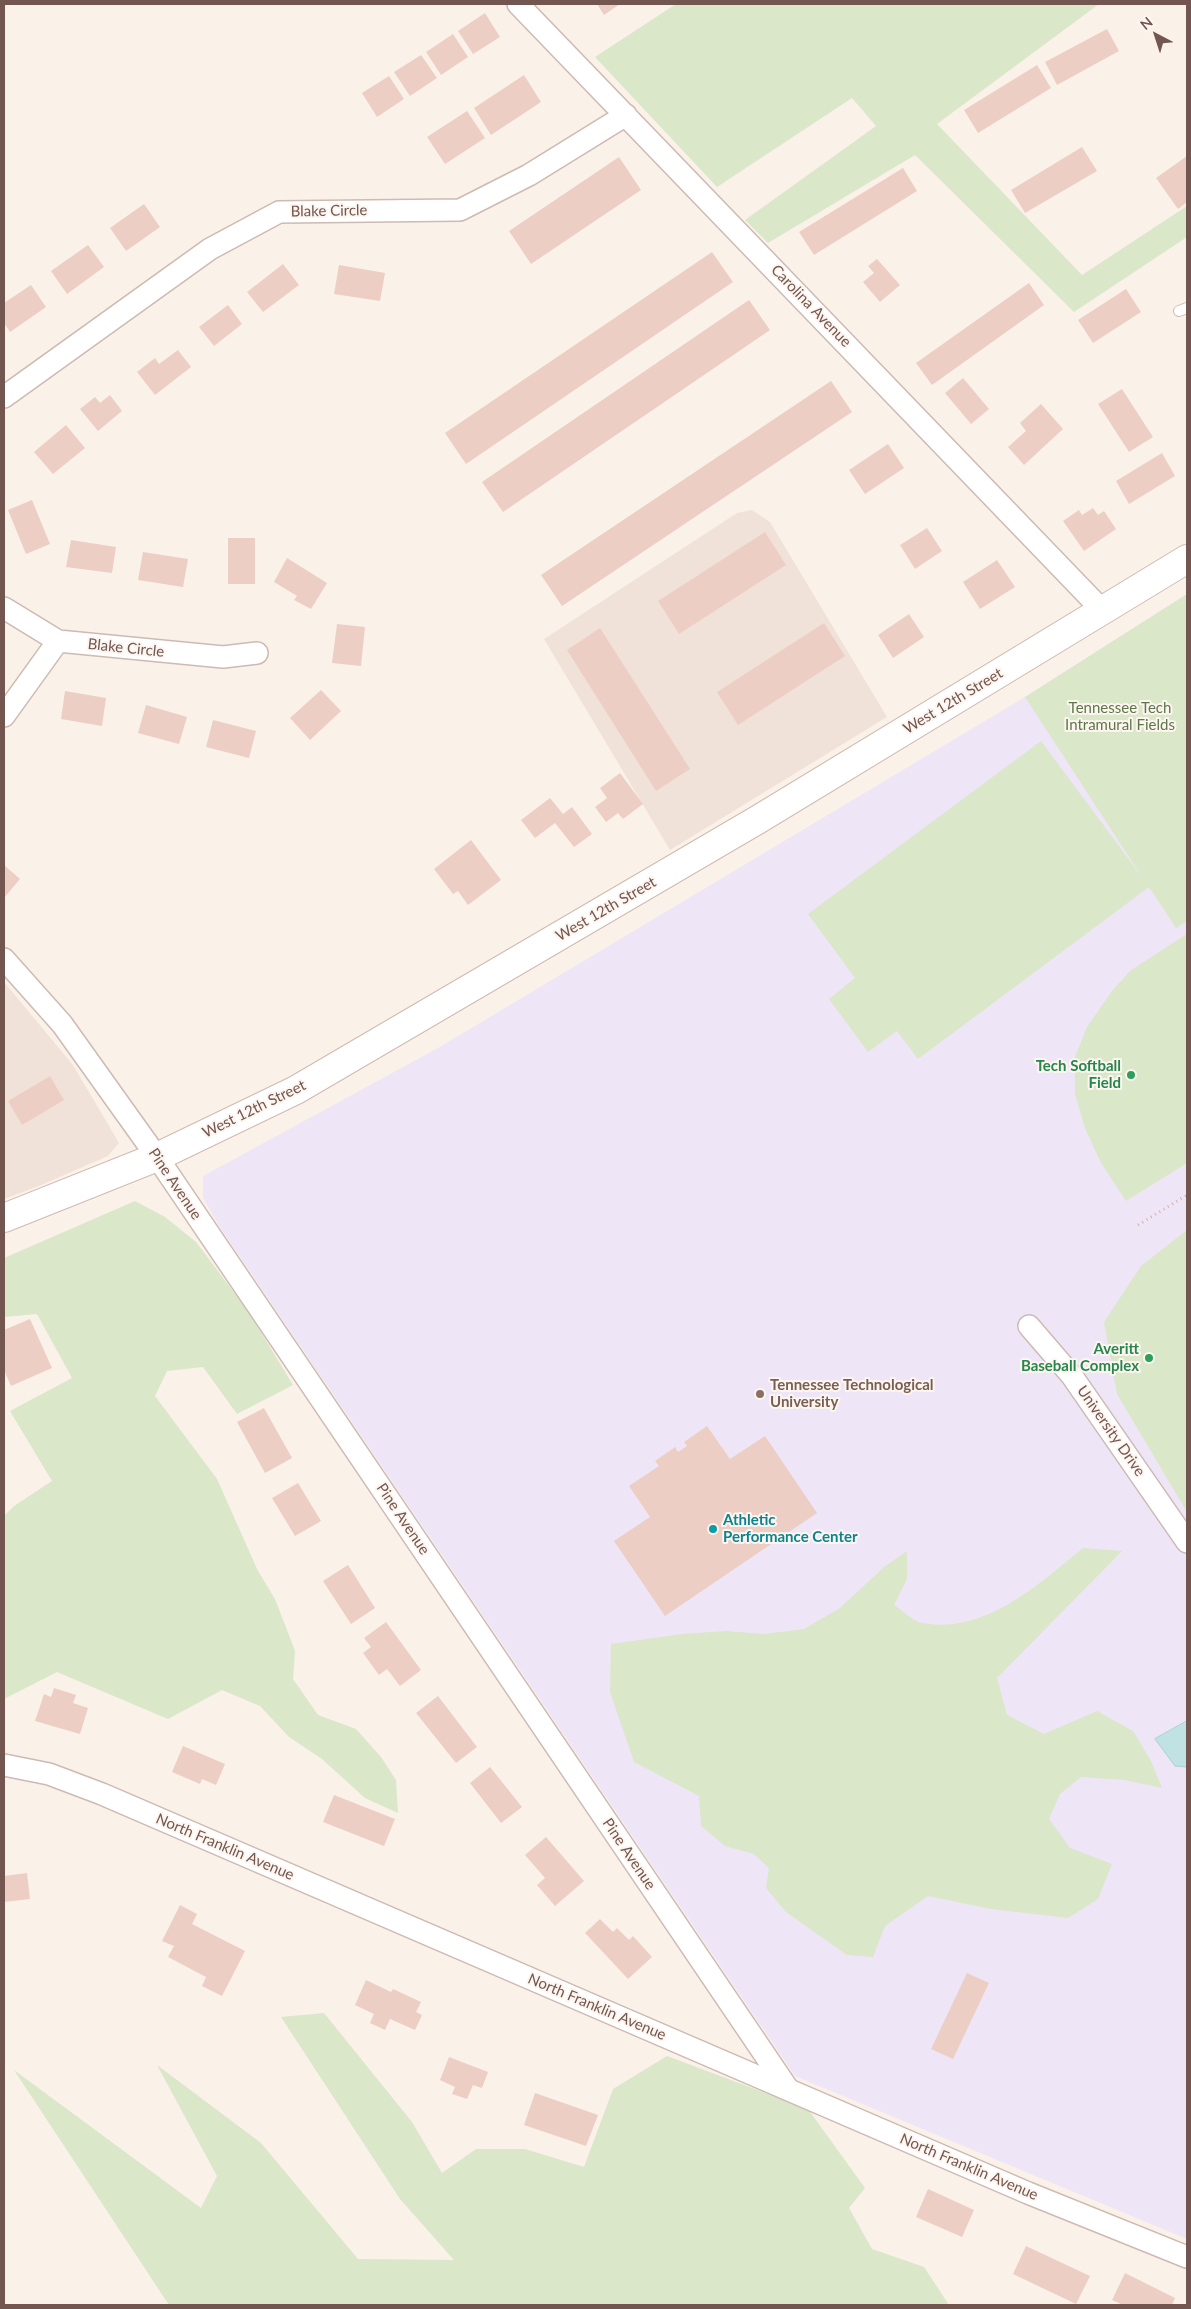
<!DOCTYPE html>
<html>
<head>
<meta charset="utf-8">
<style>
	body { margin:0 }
	#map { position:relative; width:1191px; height:2309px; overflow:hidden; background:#faf1e9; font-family:Lato,sans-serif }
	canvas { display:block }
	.frame { position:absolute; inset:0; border:5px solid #72564f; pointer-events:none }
	.north { position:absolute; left:1131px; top:10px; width:50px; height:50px; -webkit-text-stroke:4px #fdf6f0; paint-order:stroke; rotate:320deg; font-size:14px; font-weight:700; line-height:20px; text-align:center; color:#72564f }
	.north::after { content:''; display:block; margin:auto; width:18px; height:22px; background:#72564f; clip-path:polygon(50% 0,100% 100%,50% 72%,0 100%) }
</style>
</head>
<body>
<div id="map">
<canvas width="1191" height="2309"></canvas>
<div class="frame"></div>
<div class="north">N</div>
</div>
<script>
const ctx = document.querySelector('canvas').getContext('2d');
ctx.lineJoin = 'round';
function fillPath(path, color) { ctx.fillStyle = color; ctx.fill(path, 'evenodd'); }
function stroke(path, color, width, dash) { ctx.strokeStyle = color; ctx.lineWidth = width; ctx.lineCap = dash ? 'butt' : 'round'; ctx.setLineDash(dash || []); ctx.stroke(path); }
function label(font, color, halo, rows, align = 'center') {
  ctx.font = font + ' Lato,sans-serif'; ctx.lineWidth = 4; ctx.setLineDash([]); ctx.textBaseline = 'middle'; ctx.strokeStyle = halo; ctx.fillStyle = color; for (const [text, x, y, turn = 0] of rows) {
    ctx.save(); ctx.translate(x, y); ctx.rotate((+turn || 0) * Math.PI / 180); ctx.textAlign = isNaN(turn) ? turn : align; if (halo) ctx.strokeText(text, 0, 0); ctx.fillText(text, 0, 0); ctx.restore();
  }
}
fillPath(new Path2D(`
	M752 510 770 522 887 717 670 850 544 639 737 513Z
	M4 982 73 1065 119 1143 108 1156 39 1186 4 1199Z`), '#f1e2d9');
fillPath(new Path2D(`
	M1187 594V2239L795 2076 221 1229 203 1198V1176L438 1048 1025 697Z`), '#eee6f7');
fillPath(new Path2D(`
	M676 4H1099L937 124 1082 275 1187 206V237L1074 312 915 155 768 243 745 220 876 126 852 98 717 187 595 57Z
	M1187 594V921L1176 928 1149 887 918 1059 897 1031 868 1052 829 999 855 978 808 914 1041 741 1142 877 1025 697Z
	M1185 935 1187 939V1163L1126 1201 1101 1163 1085 1128 1075 1094V1057L1087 1027 1112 991 1130 971Z
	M135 1201 165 1217 196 1242 248 1311 293 1385 237 1414 203 1367 167 1371 155 1396 217 1479 258 1571 275 1599 295 1651 293 1679 318 1715 356 1729 381 1757 396 1780 398 1813 365 1798 322 1759 289 1737 260 1706 222 1690 168 1719 57 1672 4 1699V1516L14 1506 52 1481 10 1411 72 1378 37 1314 4 1317V1258Z
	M1187 1230V1512L1117 1394 1104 1322 1141 1266Z
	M1083 1548 1122 1551 997 1678 1007 1715 1044 1734 1097 1711 1133 1731 1151 1761 1162 1788 1124 1780 1081 1777 1060 1794 1049 1819 1070 1848 1112 1864 1098 1899 1068 1918 991 1909 928 1896 885 1926 873 1957 847 1955 786 1912 766 1888 769 1868 754 1854 725 1846 701 1826 699 1796 634 1762 610 1692 611 1644 682 1634 726 1631 764 1634 804 1629 840 1608 884 1567 907 1551V1579L894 1605C902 1610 914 1622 923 1623 984 1635 1039 1584 1083 1548Z
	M324 2013 412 2122 442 2173 476 2149H525L584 2167 613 2089 667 2056 808 2109 865 2188 849 2208 872 2249 924 2267 949 2305H169L14 2070 201 2208 217 2176 157 2065 261 2143 358 2259 454 2260 400 2199 281 2017Z`), '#dae7c9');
const water = new Path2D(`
	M1187 1721V1767L1175 1766 1155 1739Z`);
fillPath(water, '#c0e2e2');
stroke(water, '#a7d3d3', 1);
fillPath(new Path2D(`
	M597 4H620L604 15Z
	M485 13 500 37 473 54 458 31Z
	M1107 29 1119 51 1057 85 1045 62Z
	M453 34 468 57 441 75 426 52Z
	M421 55 437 78 410 96 394 72Z
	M1037 65 1051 88 978 133 964 110Z
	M524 75 541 102 491 135 474 108Z
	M389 76 404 99 377 117 362 93Z
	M467 111 485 138 445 164 427 137Z
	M1082 147 1097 171 1025 213 1011 190Z
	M1187 156V202L1178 209 1156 178Z
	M619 157 641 190 531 264 509 231Z
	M903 168 917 191 814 255 799 232Z
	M144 204 160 227 126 251 110 228Z
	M88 245 104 267 67 294 51 271Z
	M712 252 733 282 466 464 445 433Z
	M877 259 900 285 880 302 863 282 874 273 868 266Z
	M283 264 299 285 263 312 247 292Z
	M339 265 385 273 380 301 334 294Z
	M1029 283 1044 305 932 385 916 363Z
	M31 285 46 307 10 332 4 323V303Z
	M1126 289 1141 312 1093 343 1078 320Z
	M749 300 770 330 503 512 482 482Z
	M228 305 242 324 214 346 199 327Z
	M178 350 191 367 155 395 137 372 155 358 159 364Z
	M963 378 989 409 971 424 945 393Z
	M831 381 852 412 562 606 541 575Z
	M1122 389 1153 437 1129 452 1098 404Z
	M110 395 122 411 98 431 80 409 95 397 100 403Z
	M1041 404 1063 429 1024 465 1008 447 1026 431 1020 423Z
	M66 425 85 448 53 474 34 452Z
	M888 444 904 468 865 494 849 470Z
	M1162 453 1175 476 1129 504 1116 481Z
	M32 500 50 544 26 554 8 510Z
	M1093 508 1098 515 1104 511 1116 529 1084 551 1063 521 1079 510 1082 515Z
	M927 528 942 551 915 569 900 545Z
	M765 532 786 565 679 634 658 601Z
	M228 538H255V584H228Z
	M71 540 116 547 112 573 66 567Z
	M143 552 188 559 183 587 138 580Z
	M287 558 327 583 311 609 294 600 297 596 274 582Z
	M997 560 1015 587 980 609 963 582Z
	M909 614 924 637 893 658 878 635Z
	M824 623 845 656 738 725 717 692Z
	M337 624 365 627 361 666 332 663Z
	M600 628 690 769 656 791 567 650Z
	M321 690 341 711 310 740 290 718Z
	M65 691 106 698 102 726 61 719Z
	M146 705 187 717 179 744 138 733Z
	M213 720 256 731 249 758 206 747Z
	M620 773 643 804 623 819 618 813 606 822 595 807 607 798 600 788Z
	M550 798 563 814 572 807 592 834 574 847 555 823 535 838 521 820Z
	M471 840 501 880 468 905 458 891 453 894 434 869Z
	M4 865 20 879 4 898Z
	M50 1076 64 1100 22 1125 8 1101Z
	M30 1319 52 1368 11 1386 4 1370V1330Z
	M264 1408 292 1458 265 1473 237 1422Z
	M707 1426 730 1459 765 1436 817 1513 665 1616 614 1541 650 1517 629 1486 659 1466 655 1461 675 1447 678 1452 687 1446 684 1442Z
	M298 1483 321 1521 295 1536 272 1498Z
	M348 1565 375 1608 351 1624 323 1581Z
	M386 1622 421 1670 400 1686 387 1669 379 1675 363 1653 371 1647 364 1638Z
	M54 1688 76 1695 73 1703 88 1708 80 1734 35 1721 44 1694 51 1697Z
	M438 1696 477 1747 456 1763 416 1713Z
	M183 1746 225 1764 216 1785 202 1779 200 1784 172 1772Z
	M490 1767 522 1807 501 1823 470 1783Z
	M334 1795 395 1819 384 1846 323 1822Z
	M546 1837 584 1881 555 1906 537 1885 545 1878 525 1855Z
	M27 1873 30 1899 4 1902V1876Z
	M180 1905 197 1914 192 1924 245 1951 222 1996 202 1986 206 1977 168 1957 174 1946 162 1941Z
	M600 1919 613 1932 617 1928 629 1940 633 1936 652 1957 628 1979 585 1933Z
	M967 1973 989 1983 953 2059 931 2049Z
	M366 1980 391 1992 393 1989 421 2002 416 2012 422 2015 415 2030 390 2019 385 2030 370 2023 374 2014 355 2005Z
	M449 2057 488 2072 482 2088 473 2085 467 2099 452 2094 455 2087 440 2080Z
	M535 2093 598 2115 586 2146 524 2125Z
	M928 2189 974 2210 962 2237 916 2217Z
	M1026 2246 1090 2276 1076 2304 1013 2274Z
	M1125 2273 1175 2298 1172 2305H1123L1112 2300Z`), '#edcec4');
const service = new Path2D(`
	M1179 311 1187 308`);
const minor = new Path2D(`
	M518 4 1102 610
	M4 397 210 249 279 212 460 210 529 175 626 115
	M4 608 58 641 223 657 257 653
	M4 716 58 641
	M4 959 62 1024 157 1157 788 2089
	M1029 1326 1072 1376 1187 1542
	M4 1765 49 1774 102 1794 1028 2193 1187 2257`);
const secondary = new Path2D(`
	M4 1218 157 1157 296 1090 759 819 1187 559`);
stroke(service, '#cdbab3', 12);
stroke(minor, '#cdbab3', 24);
stroke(secondary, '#d0bab1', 30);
stroke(new Path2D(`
	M1138 1225 1187 1195`), '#d2b1a7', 3, [1, 4]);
stroke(service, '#fff', 10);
stroke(minor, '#fff', 21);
stroke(secondary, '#fff', 28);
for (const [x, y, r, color] of [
	[1131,1075,5,"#2e9e5b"],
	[1149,1358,5,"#2e9e5b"],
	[760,1394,5,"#8d6e63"],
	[713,1529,5,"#0f9aa8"]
]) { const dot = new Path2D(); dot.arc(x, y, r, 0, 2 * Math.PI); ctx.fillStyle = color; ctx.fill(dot); stroke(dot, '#fdf6f0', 2); }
label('15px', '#72564f', '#fdf6f0', [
	["Blake Circle",329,211,-1],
	["Carolina Avenue",811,306,46],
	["Blake Circle",126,648,6],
	["West 12th Street",953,701,-31],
	["West 12th Street",606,909,-30],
	["West 12th Street",254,1109,-26],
	["Pine Avenue",175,1184,56],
	["University Drive",1111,1431,55],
	["Pine Avenue",403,1519,56],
	["North Franklin Avenue",225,1847,23],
	["Pine Avenue",629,1854,56],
	["North Franklin Avenue",597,2007,23],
	["North Franklin Avenue",969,2167,23]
]);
label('15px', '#5e7749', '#fdf6f0', [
	["Tennessee Tech",1120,708],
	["Intramural Fields",1120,725]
]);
label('bold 15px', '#27864d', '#fdf6f0', [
	["Tech Softball",1121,1066],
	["Field",1121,1083],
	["Averitt",1139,1349],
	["Baseball Complex",1139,1366]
], 'right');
label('bold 15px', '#785e54', '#fdf6f0', [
	["Tennessee Technological",770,1385],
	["University",770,1402]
], 'left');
label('bold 15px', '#0d838f', '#fdf6f0', [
	["Athletic",723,1520],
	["Performance Center",723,1537]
], 'left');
</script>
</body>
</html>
